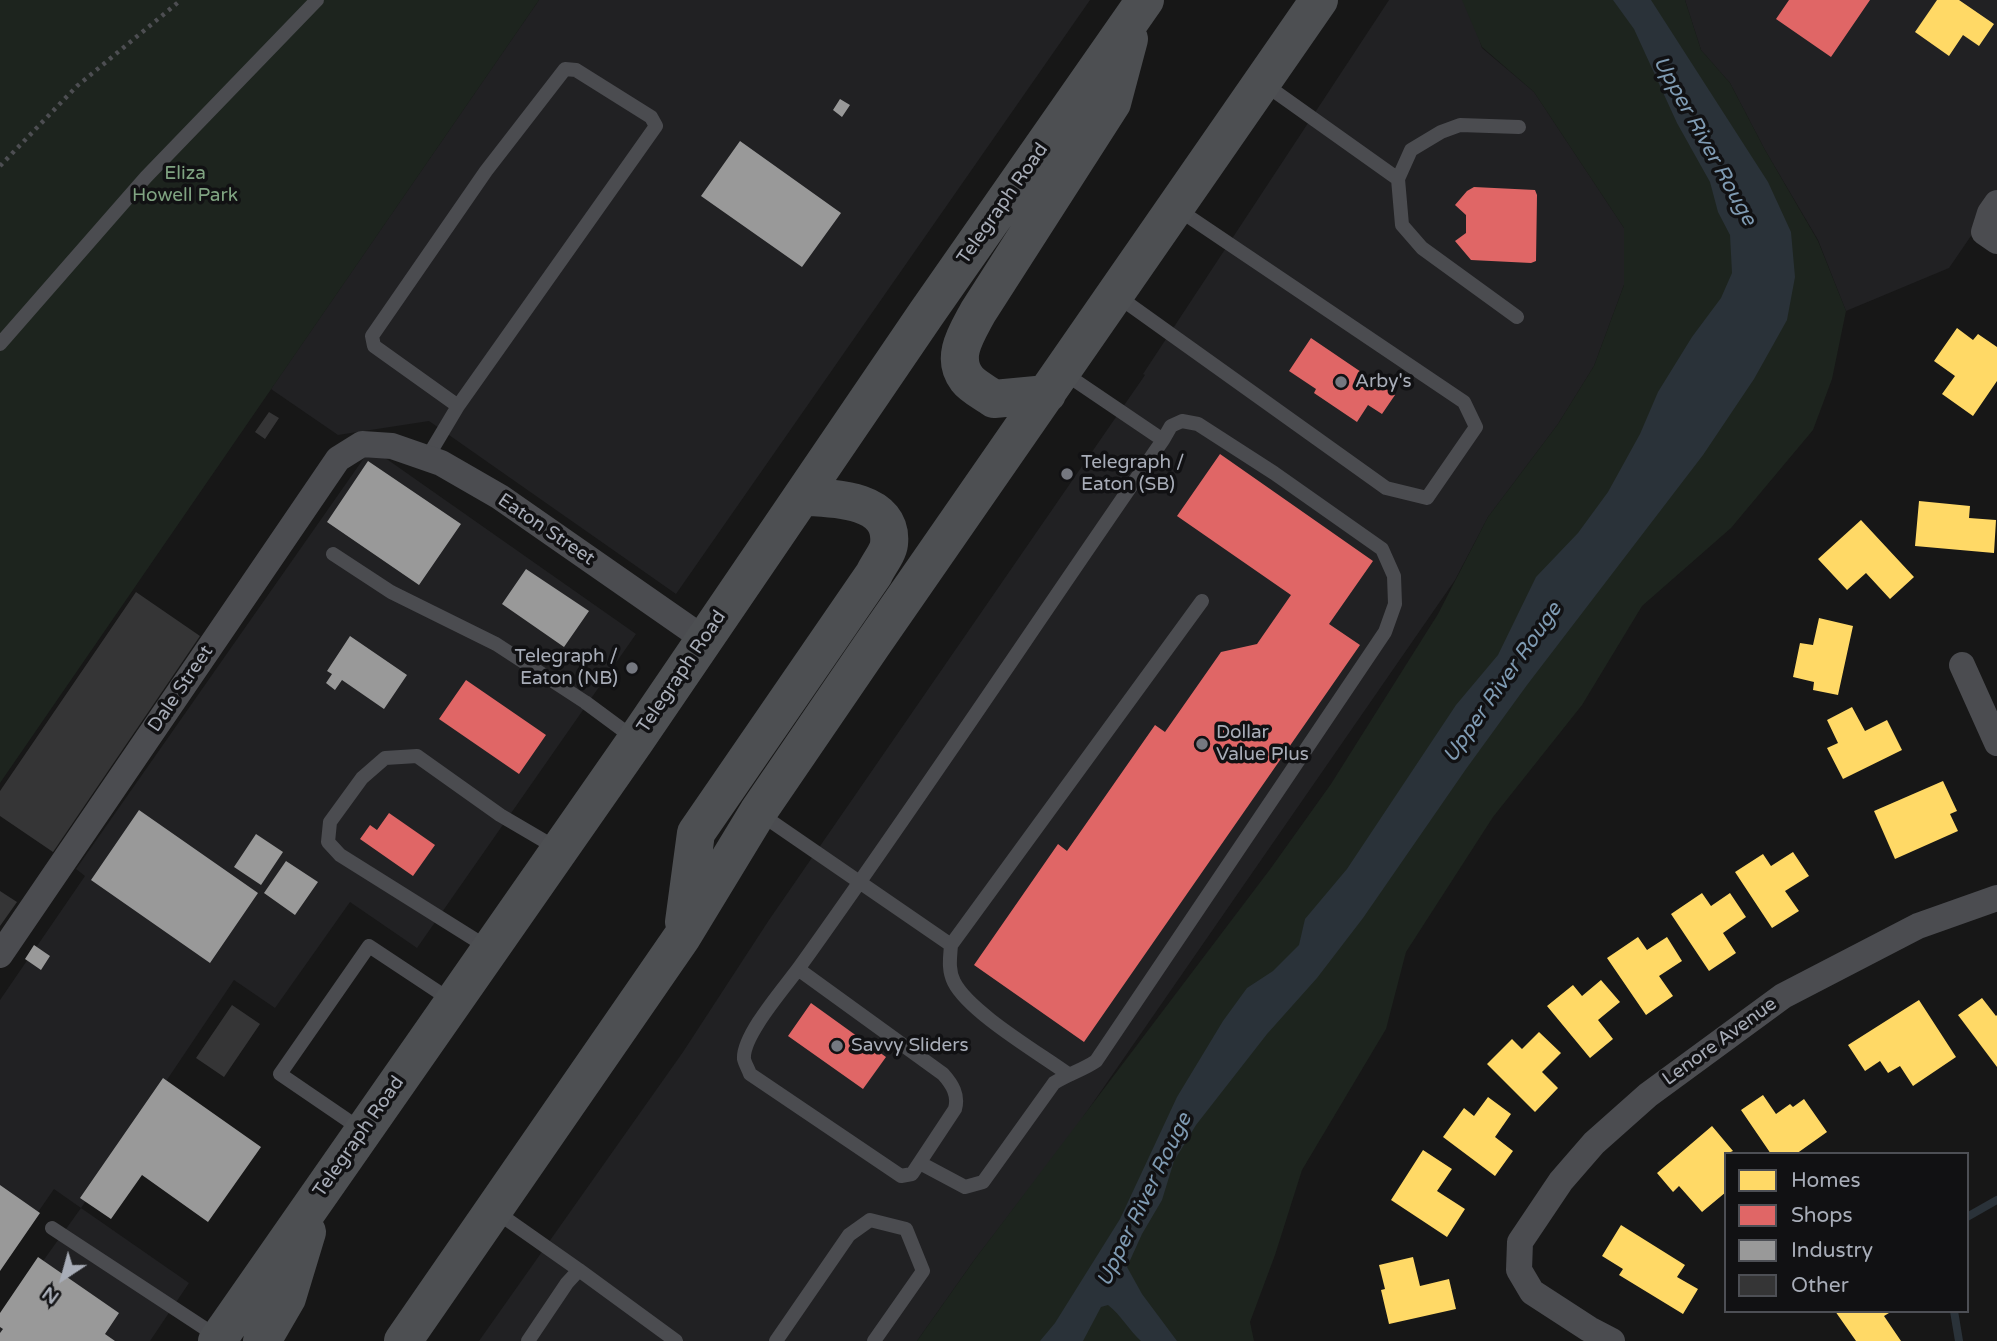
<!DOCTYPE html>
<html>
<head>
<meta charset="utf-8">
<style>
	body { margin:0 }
	#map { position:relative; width:1997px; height:1341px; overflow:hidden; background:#171717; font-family:"Varela Round",sans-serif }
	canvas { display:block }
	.legend { position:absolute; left:1724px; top:1152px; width:245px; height:161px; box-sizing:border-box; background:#111113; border:2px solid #4d4f55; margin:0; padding:9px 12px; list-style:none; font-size:21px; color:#a8adb8 }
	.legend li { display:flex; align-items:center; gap:14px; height:35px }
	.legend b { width:35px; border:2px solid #4d4f55 }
	.north { position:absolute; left:28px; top:1243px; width:70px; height:70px; -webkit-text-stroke:5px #111113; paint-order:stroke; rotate:216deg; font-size:19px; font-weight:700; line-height:28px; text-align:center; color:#a8adb8 }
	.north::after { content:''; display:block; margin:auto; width:24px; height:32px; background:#a8adb8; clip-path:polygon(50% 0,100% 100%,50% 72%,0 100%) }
</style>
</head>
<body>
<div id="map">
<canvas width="1997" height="1341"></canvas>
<ul class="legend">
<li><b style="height:19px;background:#ffd966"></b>Homes</li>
<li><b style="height:19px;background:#e06666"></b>Shops</li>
<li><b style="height:19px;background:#999"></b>Industry</li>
<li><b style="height:19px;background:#353536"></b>Other</li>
</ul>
<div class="north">N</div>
</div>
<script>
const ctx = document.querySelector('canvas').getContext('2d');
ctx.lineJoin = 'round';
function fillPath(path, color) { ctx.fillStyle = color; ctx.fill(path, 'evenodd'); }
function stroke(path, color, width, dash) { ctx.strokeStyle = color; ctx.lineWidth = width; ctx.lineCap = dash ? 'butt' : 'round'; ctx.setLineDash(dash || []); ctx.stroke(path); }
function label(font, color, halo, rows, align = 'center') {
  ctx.font = font + ' "Varela Round",sans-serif'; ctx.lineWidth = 7; ctx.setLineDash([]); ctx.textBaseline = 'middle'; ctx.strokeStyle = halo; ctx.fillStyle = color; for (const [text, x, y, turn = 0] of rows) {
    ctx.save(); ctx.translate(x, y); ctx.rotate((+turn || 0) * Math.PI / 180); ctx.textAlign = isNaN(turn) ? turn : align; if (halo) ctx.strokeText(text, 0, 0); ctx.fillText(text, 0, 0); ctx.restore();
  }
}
fillPath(new Path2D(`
	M539 0H1090L676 594 429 421 338 435 271 389Z
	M1389 0H1467L1482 48 1534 92 1624 228V285L1594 366 1558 424 1488 517 1455 580 1072 1133 975 1259 917 1341H479L683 1052 769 920 1145 375 1143 374Z
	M1685 0H1997V198L1949 268 1846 311 1818 240 1765 150 1730 83 1701 50Z
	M371 448 636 634 417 948 350 902 275 1008 234 980 81 1208 189 1283 150 1341H0V1321L81 1208 54 1189 0 1267V1000L85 876 76 869Z`), '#212123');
fillPath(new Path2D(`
	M0 0H539L0 783Z
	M1462 0H1685L1701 50 1730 83 1765 150 1818 241 1846 311 1832 379 1813 430 1731 528 1642 606 1582 705 1493 817 1406 952 1386 1029 1302 1170 1275 1255 1250 1322 1254 1341H917L975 1259 1271 868 1331 784 1438 614 1488 517 1558 424 1594 366 1624 285V228L1534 92 1482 47Z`), '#1d241e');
fillPath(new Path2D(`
	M1613 0H1651L1768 182 1791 232 1795 277 1787 320 1754 379 1703 455 1527 685 1466 769 1363 918 1317 978 1267 1034 1196 1125 1174 1161 1162 1200 1142 1234 1127 1267 1142 1294 1177 1341H1141C1129 1330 1121 1315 1108 1305L1101 1307 1083 1341H1040L1055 1323 1120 1219 1177 1097 1223 1021 1247 988 1273 971 1299 945 1305 919 1347 869 1456 705 1498 655 1536 577 1578 533 1608 492 1640 434 1658 392 1692 337 1721 298 1732 273 1730 235 1718 212 1710 182 1677 123 1634 29Z`), '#2a3239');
fillPath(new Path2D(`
	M1937 0H1959L1994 24 1979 46 1963 35 1949 56 1915 32Z
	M1957 328 1973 340 1978 334 1997 347V381L1973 416 1942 394 1955 376 1934 361Z
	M1919 501 1970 506 1969 518 1996 520 1994 553 1915 546Z
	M1861 520 1914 577 1890 599 1866 573 1847 590 1818 559Z
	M1819 618 1853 626 1838 695 1813 690 1814 682 1793 677 1800 643 1813 645Z
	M1852 707 1865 731 1887 720 1902 750 1843 779 1827 748 1838 743 1827 720Z
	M1943 781 1957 811 1950 814 1958 831 1895 859 1874 811Z
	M1793 852 1809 876 1785 891 1799 911 1772 928 1735 872 1763 854 1771 866Z
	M1702 893 1711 906 1730 893 1746 917 1723 933 1736 953 1709 971 1671 914Z
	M1638 937 1647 950 1667 937 1682 961 1659 976 1673 996 1646 1015 1607 958Z
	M1601 980 1620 1002 1598 1020 1613 1039 1590 1058 1547 1006 1573 985 1582 996Z
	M1982 998 1996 1016 1997 1015V1067L1958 1015Z
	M1919 1000 1956 1057 1913 1086 1900 1066 1888 1073 1880 1061 1865 1071 1848 1045Z
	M1539 1032 1561 1053 1542 1072 1558 1088 1535 1112 1487 1064 1512 1039 1522 1049Z
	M1763 1095 1776 1114 1790 1104 1793 1107 1804 1099 1827 1132 1796 1154H1771L1741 1110Z
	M1488 1097 1511 1114 1495 1137 1513 1151 1495 1176 1443 1137 1464 1108 1474 1116Z
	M1712 1126 1733 1151 1726 1154 1724 1158 1726 1192 1702 1212 1679 1186 1673 1192 1657 1173Z
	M1423 1150 1452 1169 1437 1191 1465 1209 1447 1237 1391 1200Z
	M1621 1225 1685 1265 1677 1277 1698 1289 1683 1314 1619 1275 1623 1269 1602 1256Z
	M1413 1257 1420 1286 1449 1279 1456 1309 1389 1324 1381 1290 1385 1289 1379 1265Z
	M1835 1311H1888L1889 1313 1884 1316 1901 1341H1856Z`), '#ffd966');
fillPath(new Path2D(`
	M1789 0H1870L1831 57 1776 19Z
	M1474 187 1535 190 1537 195 1536 261 1531 263 1471 260 1455 241 1466 233V215L1455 205 1467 191Z
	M1311 338 1395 395 1382 414 1368 405 1357 422 1314 393 1316 389 1289 371Z
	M1220 454 1373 561 1329 624 1360 645 1084 1042 974 965 1058 844 1067 851 1155 725 1165 732 1221 652 1257 644 1291 595 1177 516Z
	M466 680 546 735 519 774 439 719Z
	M389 813 435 845 413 876 360 839 370 825 377 830Z
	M811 1003 886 1057 863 1089 788 1036Z`), '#e06666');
fillPath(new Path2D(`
	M840 99 850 105 842 117 833 110Z
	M740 141 841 213 802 267 701 196Z
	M368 461 461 524 419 585 327 522Z
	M526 569 589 611 564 647 502 604Z
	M350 636 407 675 384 709 342 680 335 690 326 683 332 674 327 671Z
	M139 810 258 893 210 963 91 880Z
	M256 834 283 852 261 885 234 867Z
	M286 861 318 882 295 915 264 893Z
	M34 945 50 956 41 970 25 959Z
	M163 1078 261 1147 208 1222 142 1175 111 1219 80 1198Z
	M0 1185 40 1213 0 1271Z
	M38 1257 119 1313 105 1334 115 1341H0V1333L3 1329 0 1327V1313Z`), '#999');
stroke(new Path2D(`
	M1967 1217 1997 1200
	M1954 1311 1959 1341`), '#2a3239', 8);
fillPath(new Path2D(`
	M269 412 279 418 265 439 255 432Z
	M136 592 200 636 53 852 0 816V791Z
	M0 891 17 902 0 926Z
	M232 1005 260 1024 224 1077 196 1058Z`), '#353536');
stroke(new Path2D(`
	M0 166 77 86 181 0`), '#4d4e52', 4.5, [3.5, 5]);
stroke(new Path2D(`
	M1263 83 1398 179 1411 150 1441 132 1460 125 1519 127
	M1398 179 1402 225 1422 248 1517 317
	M1116 295 1386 488 1427 498 1476 427 1464 402 1176 208
	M0 344 146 177 317 0
	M427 458 458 406 656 126 651 117 576 70 565 69 486 171 372 336 374 346 458 406
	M333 554 391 592 496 644 585 702 635 739
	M759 813 951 945 1202 601
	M951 945C950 958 948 970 954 982 969 1012 1039 1053 1068 1074
	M490 949 340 855 328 842 330 822 362 778 385 758 417 756 500 815 558 849
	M798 969 943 1074C952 1084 959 1095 955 1109L912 1174 901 1176 750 1074C749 1070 745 1064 744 1059 742 1035 787 985 801 965 925 792 1042 614 1163 440L1064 373
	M362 1130 280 1074 369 946 452 1001
	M920 1163 965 1187 983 1182 1054 1083C1068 1074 1083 1070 1096 1061L1385 632 1395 604 1394 576 1382 549 1274 473 1198 424 1182 421 1171 426 1163 440
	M495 1211 579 1270 567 1283 528 1341
	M52 1228 218 1337
	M579 1270 676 1341
	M776 1341 849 1235 870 1220 906 1229 923 1271 874 1341`), '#4b4c50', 14);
stroke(new Path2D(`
	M1997 203 1990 213 1984 232 1997 241
	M1962 665 1997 743
	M0 955 338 459 362 444 392 446 441 463 500 497 704 639
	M1612 1341 1589 1329 1532 1292 1519 1270 1520 1242 1561 1181 1594 1143 1648 1095 1783 996 1918 926 1997 898`), '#4b4c50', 26);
stroke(new Path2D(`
	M1047 394 994 399C986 393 973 387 967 379 950 357 967 333 978 312L1112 103 1129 39
	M684 922 696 833 874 574C878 565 888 553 889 544 894 498 831 498 802 497
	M217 1341 636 740 926 314 1145 0
	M262 1341 287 1298 307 1232
	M403 1341 682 937 758 812 872 645 1319 0`), '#4d4f52', 38);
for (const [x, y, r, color] of [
	[1341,382,7,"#757880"],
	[1067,474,7,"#757880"],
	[632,668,7,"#757880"],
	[1202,744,7,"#757880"],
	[837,1046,7,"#757880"]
]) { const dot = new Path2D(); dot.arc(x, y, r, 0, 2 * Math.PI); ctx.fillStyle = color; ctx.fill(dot); stroke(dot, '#111113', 2.5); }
label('19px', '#7fa381', '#111113', [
	["Eliza",185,174],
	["Howell Park",185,196]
]);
label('19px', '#a8adb8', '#111113', [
	["Telegraph Road",1003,204,-55],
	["Eaton Street",546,530,34],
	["Telegraph Road",682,672,-56],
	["Dale Street",181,689,-56],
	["Lenore Avenue",1720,1042,-36],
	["Telegraph Road",359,1137,-55]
]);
label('19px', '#a8adb8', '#111113', [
	["Arby's",1355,382],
	["Telegraph /",1081,463],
	["Eaton (SB)",1081,485],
	["Telegraph /",618,657,"right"],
	["Eaton (NB)",618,679,"right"],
	["Dollar",1216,733],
	["Value Plus",1216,755],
	["Savvy Sliders",851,1046]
], 'left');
label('italic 21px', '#7f9bb3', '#111113', [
	["Upper River Rouge",1704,141,61],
	["Upper River Rouge",1503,683,-55],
	["Upper River Rouge",1145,1200,-64]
]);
</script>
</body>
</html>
